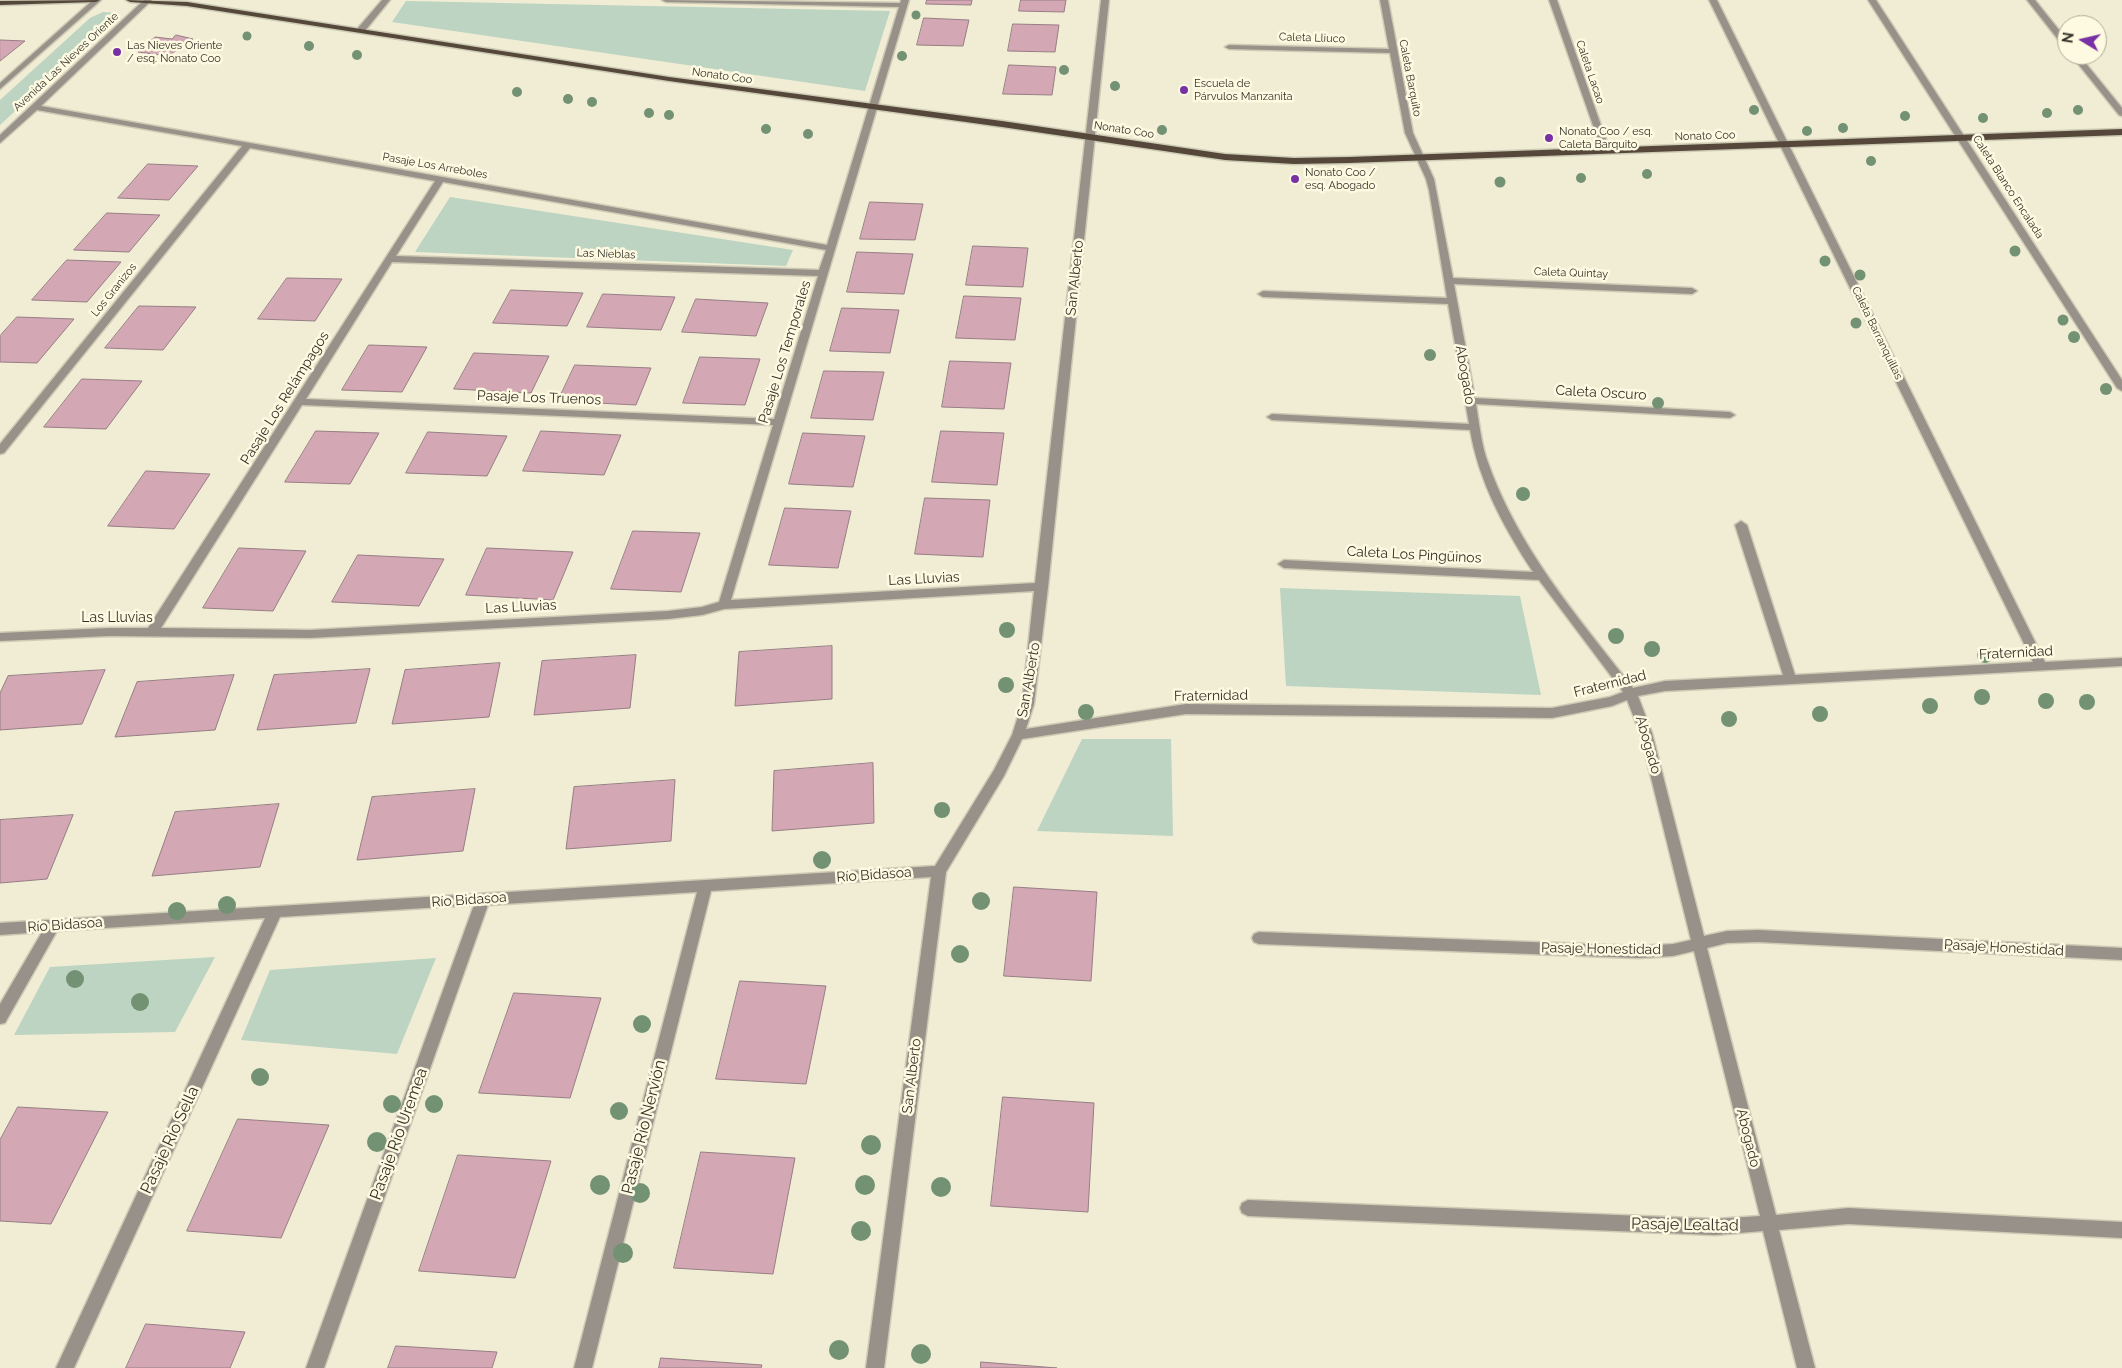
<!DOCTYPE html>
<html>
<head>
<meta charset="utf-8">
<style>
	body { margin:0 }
	#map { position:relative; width:2122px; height:1368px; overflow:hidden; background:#f0edd4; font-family:Raleway,sans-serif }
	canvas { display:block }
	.north { position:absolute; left:2057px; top:15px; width:50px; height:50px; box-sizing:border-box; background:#fefae2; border:1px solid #acaa97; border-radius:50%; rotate:279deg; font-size:14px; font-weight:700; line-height:20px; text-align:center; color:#323127 }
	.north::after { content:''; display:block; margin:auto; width:18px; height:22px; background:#7831a5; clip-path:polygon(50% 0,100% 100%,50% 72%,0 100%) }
</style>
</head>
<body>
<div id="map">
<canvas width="2122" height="1368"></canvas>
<div class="north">N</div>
</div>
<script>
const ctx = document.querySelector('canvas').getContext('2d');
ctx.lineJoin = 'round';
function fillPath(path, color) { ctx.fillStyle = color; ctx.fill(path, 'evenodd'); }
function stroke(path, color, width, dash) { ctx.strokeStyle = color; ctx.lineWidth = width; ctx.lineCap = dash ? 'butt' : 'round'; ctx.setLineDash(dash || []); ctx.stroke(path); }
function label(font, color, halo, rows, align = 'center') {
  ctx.font = font + ' Raleway,sans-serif'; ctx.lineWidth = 5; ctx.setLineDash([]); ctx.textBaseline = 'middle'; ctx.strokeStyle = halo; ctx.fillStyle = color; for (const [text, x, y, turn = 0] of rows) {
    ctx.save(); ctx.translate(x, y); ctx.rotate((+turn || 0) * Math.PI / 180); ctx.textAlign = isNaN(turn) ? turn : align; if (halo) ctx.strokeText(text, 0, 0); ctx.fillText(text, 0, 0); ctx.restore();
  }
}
fillPath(new Path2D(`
	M406 1 890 11 865 91 392 22Z
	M103 12 119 13 116 18 0 125V100L90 18Z
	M450 197 793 250 786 266 415 252Z
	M1280 588 1520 596 1541 695 1286 686Z
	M1082 739H1171L1173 836 1037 831Z
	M215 957 175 1032 14 1035 50 967Z
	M436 958 397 1054 241 1040 270 970Z`), '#bcd4c1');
const building = new Path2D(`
	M927 0H972L971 5 926 4Z
	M1021 0H1066L1064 12 1019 11Z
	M924 18 969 20 963 46 917 45Z
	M1013 24 1059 25 1055 52 1008 51Z
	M176 35 193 39 168 56 138 52 155 37 172 39Z
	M0 40 25 41 0 61Z
	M1009 65 1056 67 1052 95 1003 94Z
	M148 164 198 166 169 200 118 198Z
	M870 202 923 204 915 240 860 239Z
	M107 213 160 215 129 252 74 250Z
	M973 246 1028 248 1023 287 966 285Z
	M857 252 913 254 904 294 847 292Z
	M67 260 121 262 87 302 32 300Z
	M287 278 342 279 315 321 258 319Z
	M511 290 583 293 567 326 493 323Z
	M603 294 675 297 661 330 587 327Z
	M964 296 1021 298 1015 340 956 338Z
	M696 299 768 303 756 336 682 332Z
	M139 306 196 307 163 350 105 348Z
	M842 308 899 310 890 353 830 351Z
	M17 317 74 319 37 363 0 362V336Z
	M369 345 427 347 402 392 342 390Z
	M474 353 549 356 531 393 454 389Z
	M700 357 760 359 745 405 683 403Z
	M950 361 1011 363 1004 409 942 407Z
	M575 365 651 368 636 405 558 401Z
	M824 371 884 372 873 420 811 418Z
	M82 379 142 381 106 429 44 427Z
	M316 431 379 433 350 484 285 482Z
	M541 431 621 435 604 475 523 471Z
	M941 431 1004 433 997 485 932 482Z
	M428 432 507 436 487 476 406 473Z
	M803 433 865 436 853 487 789 484Z
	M146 471 210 474 174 529 108 526Z
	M925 498 990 500 983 557 915 554Z
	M785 508 851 511 838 568 769 565Z
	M633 531 700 533 681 592 611 589Z
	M239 548 306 551 273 611 203 608Z
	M487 548 573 552 553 600 466 595Z
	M358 555 444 559 419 606 332 602Z
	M832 646V699L735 706 739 652Z
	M636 655 630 708 534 715 542 661Z
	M500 663 489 717 392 724 405 670Z
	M370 669 356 723 257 730 274 675Z
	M105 670 82 724 0 730V693L8 676Z
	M234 675 215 730 115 737 137 682Z
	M873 763 874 823 772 831 774 771Z
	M675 780 671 841 566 849 574 787Z
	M475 789 463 851 357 860 372 797Z
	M279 804 260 867 152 876 175 812Z
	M73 815 47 879 0 883V820Z
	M1014 887 1097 892 1091 981 1004 976Z
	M740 981 826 986 806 1084 716 1079Z
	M514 993 601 998 570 1098 479 1093Z
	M1003 1097 1094 1103 1088 1212 991 1206Z
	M18 1107 108 1112 51 1224 0 1221V1140Z
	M238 1119 329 1125 281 1238 187 1231Z
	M701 1152 795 1158 773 1274 674 1268Z
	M458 1155 551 1161 515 1278 419 1271Z
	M146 1324 245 1332 230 1368H126Z
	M396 1346 497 1352 492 1368H388Z
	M661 1358 762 1365 761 1368H659Z
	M981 1362 1057 1368H981Z`);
fillPath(building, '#d3a7b3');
stroke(building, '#967e84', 1);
const minor = new Path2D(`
	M93 0H101L0 89V83Z
	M144 0H152L41 106 827 245 899 7 666 2 662 0 900 3 901 0H909L731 600 1035 583 1101 0H1109L1048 587 1034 704 1026 729 1186 704 1552 708 1610 697 1623 692 1539 580 1284 568 1278 564 1284 560 1533 572C1504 528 1479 482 1470 430L1272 420 1267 417 1272 414 1469 424 1448 304 1263 297 1258 294 1263 291 1447 298 1429 190 1426 179 1405 133 1390 53 1229 49 1225 47 1229 45 1389 49 1380 0H1388L1413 133 1434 179 1453 278 1692 288 1697 291 1692 294 1454 284 1475 398 1730 412 1735 415 1730 418 1476 404C1479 422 1481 441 1486 457 1516 546 1577 616 1633 688L1665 681 1783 675 1735 525 1741 521 1747 525 1795 675 2033 662 1709 0H1717L2045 662 2122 658V666L1665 691 1638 696 1652 733 1704 936 1727 931 1758 930 2122 948V960L1758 942 1727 943 1707 948 1776 1215 1848 1208 2122 1222V1238L1848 1224 1779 1230 1815 1368H1797L1763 1231 1715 1235 1248 1216 1242 1213 1240 1208 1242 1203 1248 1200 1715 1219 1760 1216 1694 951 1673 956 1639 958 1259 944 1254 942 1252 938 1254 934 1259 932 1639 946 1673 944 1691 940 1640 733 1627 700 1612 706 1552 718 1186 714 1022 739 1004 776 946 872 884 1368H866L931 877 711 891 592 1368H574L697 892 488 905 324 1368H306L474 905 280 917 74 1368H56L265 918 57 931 5 1023 0 1024V1004L42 932 0 935V923L935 866 994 770 1012 735 1022 704 1034 591 724 609 702 615 668 619 310 638 109 636 0 641V633L109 628H148L435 181 250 148 4 453 0 454V444L242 146 37 110 0 143V135ZM443 182 826 250 819 270 396 256ZM392 262 818 276 774 419 306 399ZM302 405 773 425 719 602 702 607 668 611 310 630 161 628Z
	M382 0H390L364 32H358V28Z
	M1549 0H1557L1610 151 1609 153 1602 151Z
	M1868 0H1876L2122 380V391L2117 388Z
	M2027 0H2035L2067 40V47H2064Z
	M2071 55H2079L2122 108V116L2119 115Z`);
const major = new Path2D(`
	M100 0 96 2 0 5V1Z
	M126 0 187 2 669 77 1002 121 1225 154 1294 158 1349 157 2122 129V135L1349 163 1294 164 1225 160 1002 127 669 81 187 6 130 2Z`);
stroke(minor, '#cecbb5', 3);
stroke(major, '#cecbb5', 3);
fillPath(minor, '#989189');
fillPath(major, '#55483b');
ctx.fillStyle = '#739273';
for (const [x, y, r] of [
	[916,15,4.5],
	[247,36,4.5],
	[309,46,5],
	[357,55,5],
	[902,56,5],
	[1064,70,5],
	[1115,86,5],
	[517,92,5],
	[568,99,5],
	[592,102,5],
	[1754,110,5],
	[2078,110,5],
	[649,113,5],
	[2047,113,5],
	[669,115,5],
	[1905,116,5],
	[1983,118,5],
	[1843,128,5],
	[766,129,5],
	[1162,130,5],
	[1807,131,5],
	[808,134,5],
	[1871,161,5],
	[1647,174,5],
	[1581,178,5],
	[1500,182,5.5],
	[2015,251,5.5],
	[1825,261,5.5],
	[1860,275,5.5],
	[2063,320,5.5],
	[1856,323,5.5],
	[2074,337,6],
	[1430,355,6],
	[2106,389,6],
	[1658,403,6],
	[1523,494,7],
	[1007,630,8],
	[1616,636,8],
	[1652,649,8],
	[1985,655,8],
	[1006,685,8],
	[1982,697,8],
	[2046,701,8],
	[2087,702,8],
	[1930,706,8],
	[1086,712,8],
	[1820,714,8],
	[1729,719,8],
	[942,810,8],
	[822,860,9],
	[981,901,9],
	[227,905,9],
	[177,911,9],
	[960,954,9],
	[75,979,9],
	[140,1002,9],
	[642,1024,9],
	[260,1077,9],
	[392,1104,9],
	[434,1104,9],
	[619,1111,9],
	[377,1142,10],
	[871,1145,10],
	[600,1185,10],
	[865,1185,10],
	[941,1187,10],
	[640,1193,10],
	[861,1231,10],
	[623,1253,10],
	[839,1350,10],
	[921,1354,10]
]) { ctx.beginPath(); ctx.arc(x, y, r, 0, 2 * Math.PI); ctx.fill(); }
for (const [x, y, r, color] of [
	[117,52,5,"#7831a5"],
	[1184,90,5,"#7831a5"],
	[1549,138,5,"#7831a5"],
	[1295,179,5,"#7831a5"]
]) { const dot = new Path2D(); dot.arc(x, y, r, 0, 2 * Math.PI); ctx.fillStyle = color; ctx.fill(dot); stroke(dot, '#fefae2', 2); }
label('11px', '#323127', '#fefae2', [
	["Caleta Lliuco",1312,38,2],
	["Avenida Las Nieves Oriente",66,62,-43],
	["Caleta Lacao",1590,72,71],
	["Nonato Coo",722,76,8],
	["Caleta Barquito",1410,78,79],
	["Nonato Coo",1124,130,9],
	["Nonato Coo",1705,136,-2],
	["Pasaje Los Arreboles",435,166,10],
	["Caleta Blanco Encalada",2008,187,57],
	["Las Nieblas",606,254,2],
	["Caleta Quintay",1571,273,2],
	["Los Granizos",114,290,-51],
	["Caleta Barranquillas",1877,333,64]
]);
label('11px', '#323127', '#fefae2', [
	["Las Nieves Oriente",127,46],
	["/ esq. Nonato Coo",127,59],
	["Escuela de",1194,84],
	["Párvulos Manzanita",1194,97],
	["Nonato Coo / esq.",1559,132],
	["Caleta Barquito",1559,145],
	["Nonato Coo /",1305,173],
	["esq. Abogado",1305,186]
], 'left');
label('14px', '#323127', '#fefae2', [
	["San Alberto",1075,278,-84],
	["Pasaje Los Temporales",785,352,-73],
	["Abogado",1465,375,80],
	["Caleta Oscuro",1601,393,3],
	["Pasaje Los Relámpagos",285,398,-58],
	["Pasaje Los Truenos",539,398,2],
	["Caleta Los Pingüinos",1414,555,3],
	["Las Lluvias",924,579,-3],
	["Las Lluvias",521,607,-3],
	["Las Lluvias",117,618],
	["Fraternidad",2016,653,-3],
	["San Alberto",1029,680,-80],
	["Fraternidad",1610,684,-14],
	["Fraternidad",1211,696,-1],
	["Abogado",1648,745,74],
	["Río Bidasoa",874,875,-4],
	["Río Bidasoa",469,900,-4],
	["Río Bidasoa",65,925,-4],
	["Pasaje Honestidad",2004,948,3],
	["Pasaje Honestidad",1601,949,1],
	["San Alberto",912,1076,-83],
	["Abogado",1748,1138,76]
]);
label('16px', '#323127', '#fefae2', [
	["Pasaje Río Nervión",644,1127,-76],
	["Pasaje Río Uremea",399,1134,-70],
	["Pasaje Río Sella",170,1140,-65],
	["Pasaje Lealtad",1685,1225,1]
]);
</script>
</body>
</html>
